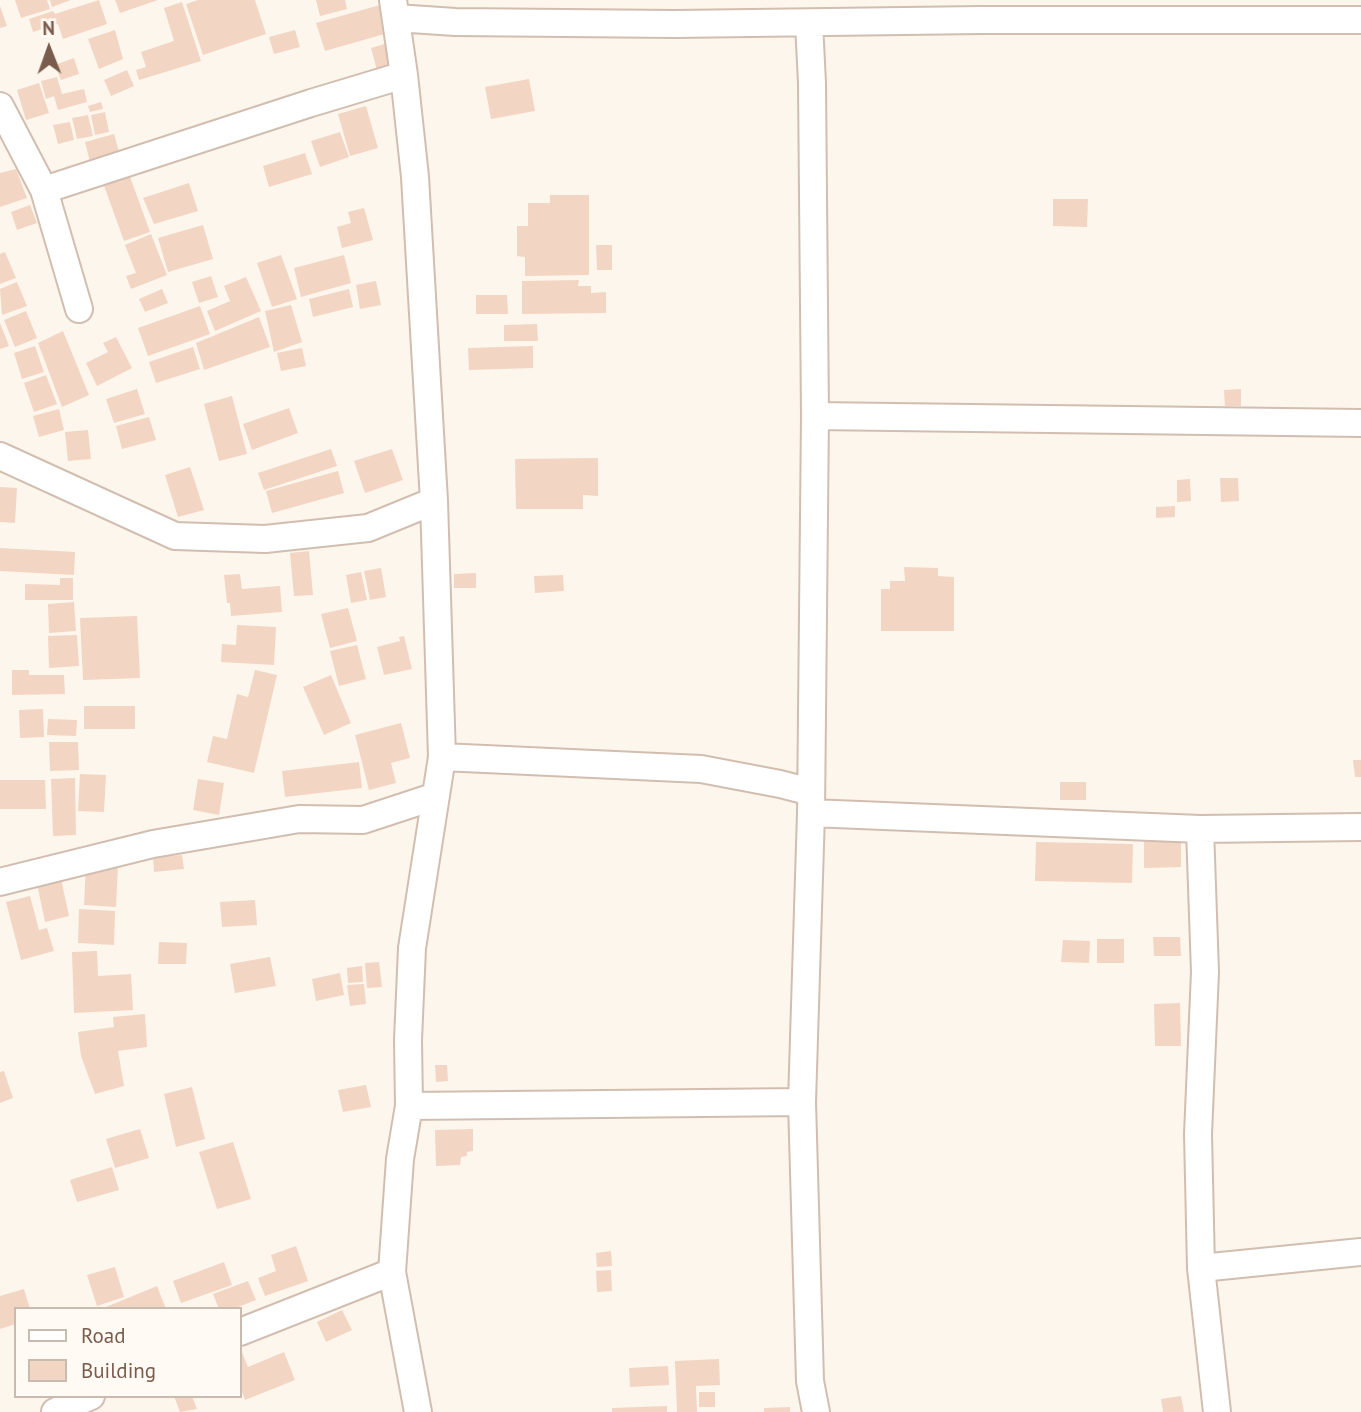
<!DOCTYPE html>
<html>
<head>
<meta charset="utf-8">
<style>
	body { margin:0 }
	#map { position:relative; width:1361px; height:1412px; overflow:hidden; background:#fdf6ec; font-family:"PT Sans",sans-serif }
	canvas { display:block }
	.legend { position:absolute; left:14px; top:1307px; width:228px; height:91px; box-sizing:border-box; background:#fffaf3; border:2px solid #cabbb1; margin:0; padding:9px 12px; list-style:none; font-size:21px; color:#7a5c4d }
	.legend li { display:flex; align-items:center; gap:14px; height:35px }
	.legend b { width:35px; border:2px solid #cabbb1 }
	.north { position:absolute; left:14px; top:14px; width:70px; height:70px; -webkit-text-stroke:5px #fffaf3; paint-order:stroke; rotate:359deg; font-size:19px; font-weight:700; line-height:28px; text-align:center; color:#7a5c4d }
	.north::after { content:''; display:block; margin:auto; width:24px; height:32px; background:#7a5c4d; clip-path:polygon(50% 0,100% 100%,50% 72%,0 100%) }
</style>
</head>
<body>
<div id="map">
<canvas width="1361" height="1412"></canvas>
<ul class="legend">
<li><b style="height:9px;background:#fff"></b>Road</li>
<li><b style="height:19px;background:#f3d5c3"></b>Building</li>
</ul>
<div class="north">N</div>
</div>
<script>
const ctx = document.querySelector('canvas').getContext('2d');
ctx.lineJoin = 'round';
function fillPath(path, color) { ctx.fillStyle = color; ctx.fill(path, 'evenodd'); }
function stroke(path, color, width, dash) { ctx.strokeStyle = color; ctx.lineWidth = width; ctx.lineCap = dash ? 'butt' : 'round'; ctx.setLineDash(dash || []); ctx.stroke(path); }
fillPath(new Path2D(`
	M15 0H47L50 9 21 18Z
	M50 0H71L52 7Z
	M99 0 107 24 63 39 58 24 33 32 29 19 53 11 55 14Z
	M115 0H158L120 13Z
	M198 0H255L266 34 203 55 186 4Z
	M316 0H345L347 9 320 16Z
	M182 2 201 61 139 80 136 70 146 67 141 52 174 41 164 8Z
	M380 5 388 33 325 51 316 23Z
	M0 6 7 26 0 28Z
	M115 30 123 59 99 69 88 39Z
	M295 30 300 47 274 54 269 37Z
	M388 43 395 69 378 74 371 48Z
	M74 58 79 74 61 80 55 65Z
	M127 70 134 86 111 96 104 80Z
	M57 77 62 94 84 89 87 102 58 110 54 96 46 99 41 81Z
	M529 79 535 111 491 119 485 87Z
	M39 83 49 113 26 120 17 90Z
	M101 102 103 109 90 112 88 106Z
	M366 106 378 148 350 156 338 114Z
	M105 112 109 132 95 135 91 115Z
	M88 115 93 136 77 139 72 118Z
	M70 122 74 140 58 144 53 125Z
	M340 132 349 157 320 167 311 141Z
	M114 134 122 162 92 170 85 142Z
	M305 153 312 174 269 187 263 166Z
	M16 169 27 198 0 207V173Z
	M129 174 150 232 124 241 103 183Z
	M189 183 198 211 154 224 143 198Z
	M550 195H589V275L525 276V257L517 256V226H528V203H550Z
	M1053 199H1088L1087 227 1053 226Z
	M30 205 37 223 17 230 11 212Z
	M364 208 373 240 342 248 337 227 351 223 348 212Z
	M203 225 213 259 168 272 158 238Z
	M151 234 167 275 131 289 126 276 136 273 125 245Z
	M596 245H612V270H597Z
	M5 252 16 278 0 284V254Z
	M281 255 297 299 272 307 257 263Z
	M344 255 351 283 301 297 294 268Z
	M211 276 218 297 199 303 192 282Z
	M246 277 261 311 215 331 207 311 230 301 224 286Z
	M579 280 578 286H591V293L606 292V313L522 314V281Z
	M376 281 381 305 360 309 356 285Z
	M17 282 27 306 2 315 0 289Z
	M162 289 168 303 145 312 139 299Z
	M349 289 353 307 313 317 309 299Z
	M476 295H507L508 314H476Z
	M291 305 302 342 274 352 265 311Z
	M200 306 210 334 148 356 138 328Z
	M26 311 37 338 15 347 4 320Z
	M259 317 270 347 204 370 196 343Z
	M0 323 9 346 0 349Z
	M537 324 538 341H504V325Z
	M63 331 89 395 62 407 38 343Z
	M116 337 132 368 97 386 86 363 108 352 103 343Z
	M35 346 44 372 22 379 14 353Z
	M533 346V368L469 370 468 348Z
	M193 347 200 369 156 383 149 362Z
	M302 348 306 366 281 371 277 353Z
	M46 375 57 404 34 412 24 383Z
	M137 389 145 414 114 423 106 399Z
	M1241 389V406H1225L1224 390Z
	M232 396 247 454 219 461 204 404Z
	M289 408 298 433 252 450 243 424Z
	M59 409 64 430 39 437 33 416Z
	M149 417 156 440 122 449 116 426Z
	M88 430 91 459 68 461 65 432Z
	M331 449 337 466 264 490 258 473Z
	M392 449 403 480 365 493 354 461Z
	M598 458V496L583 495V509H516L515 459Z
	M190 467 204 510 178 517 165 475Z
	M338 471 344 493 272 513 266 491Z
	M1220 478H1238L1239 501 1221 502Z
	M1190 479 1191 501 1177 502V480Z
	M0 487 17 488 15 523 0 522Z
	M1175 506V517L1156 518V507Z
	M0 548 75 552 74 575 0 571Z
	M309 551 313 595 294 596 290 553Z
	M904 567 938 568V576L954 577V631H881V589H890V581H905Z
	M381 568 386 597 370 600 364 571Z
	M361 572 367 600 351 603 346 575Z
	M476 573V588H454V574Z
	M240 574 242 589 280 586 282 612 231 616 230 603H227L224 575Z
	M563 575 564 591 535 593 534 576Z
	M60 578H73V600H25V584L60 585Z
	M74 602 76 631 49 633 48 604Z
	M348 608 357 641 330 648 321 614Z
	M137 616 140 678 83 680 80 618Z
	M237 625 276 627 274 665 221 662 222 644 236 645Z
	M77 635 79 666 49 668 48 636Z
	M404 636 412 669 384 675 377 647 400 641 399 637Z
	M357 645 366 679 339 686 330 651Z
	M12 670H29V675H64L65 694 12 695Z
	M255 670 277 675 254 773 207 762 213 736 227 739 237 694 248 697Z
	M331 675 351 723 324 735 303 687Z
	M84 706H135V729H84Z
	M43 709 44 737 20 738 19 710Z
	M48 719 77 720 76 736 47 735Z
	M401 723 410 758 391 763 396 783 369 790 355 735Z
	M49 742H78L79 770 50 771Z
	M1353 760H1361V777H1355Z
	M359 762 362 788 285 797 282 771Z
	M80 774 106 775 104 812 78 811Z
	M75 778 76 835 53 836 51 779Z
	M198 779 224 783 219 815 193 810Z
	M0 780H45L46 809H0Z
	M1060 782H1086V800H1060Z
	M1144 841H1181V867L1144 868Z
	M1036 842 1133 844 1132 883 1035 881Z
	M182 855 184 869 154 872 153 857Z
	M86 864 118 866 116 907 84 905Z
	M60 874 69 916 45 922 36 879Z
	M30 896 39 930 47 928 54 951 21 960 6 902Z
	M255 900 257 925 222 927 220 902Z
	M79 909 115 911 114 945 78 943Z
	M1153 937H1180L1181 956H1154Z
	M1097 939H1124V963H1097Z
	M1063 940 1090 941 1089 963 1061 962Z
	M159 942 187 943 186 964H158Z
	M97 951 98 976 131 974 133 1010 74 1013 72 952Z
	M270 957 276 986 235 993 230 964Z
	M379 962 382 987 367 988 365 963Z
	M362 966 363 982 348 983 347 968Z
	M340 973 344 995 316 1001 312 979Z
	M364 984 366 1004 350 1006 347 985Z
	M1180 1003 1181 1046H1155L1154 1004Z
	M145 1014 147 1047 118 1051 124 1086 95 1094 81 1056 78 1032 114 1027 113 1017Z
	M435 1065H447L448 1081 436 1082Z
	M4 1071 13 1098 0 1103V1072Z
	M366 1085 371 1107 343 1112 338 1090Z
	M192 1087 205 1139 176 1147 164 1094Z
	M140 1129 149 1158 115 1168 106 1139Z
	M473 1129V1151L467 1152V1156L461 1157 460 1165 436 1166 435 1130Z
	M233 1142 251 1199 217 1209 199 1152Z
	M112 1167 119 1190 77 1202 70 1180Z
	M296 1246 308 1281 265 1296 258 1278 276 1271 271 1255Z
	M611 1251 612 1266 597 1267 596 1253Z
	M224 1262 232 1285 181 1303 173 1281Z
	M115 1267 124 1297 97 1306 87 1275Z
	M611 1270 612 1291 597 1292 596 1271Z
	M248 1281 256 1300 233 1309H219L213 1294Z
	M157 1286 166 1309H101L128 1298Z
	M24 1289 30 1309H16V1324L0 1329V1296Z
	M342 1310 352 1330 326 1342 317 1322Z
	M242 1352 248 1367 284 1352 295 1380 245 1400 240 1386V1353Z
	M719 1359 720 1385 696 1386 697 1412H677L675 1361Z
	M668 1366 669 1385 630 1387 629 1368Z
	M699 1392H715V1407H699Z
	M174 1396H192L197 1409 180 1412Z
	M1181 1396 1184 1412H1163L1161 1399Z
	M667 1406V1412H612V1408Z
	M790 1407V1412H764V1408Z`), '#f3d5c3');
const minor = new Path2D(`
	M393 0 404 75 415 177 434 501 442 757 412 948 408 1040 409 1106 400 1159 392 1272 418 1412
	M396 18 455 22 675 24 981 20H1361
	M809 23 812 83 815 416 811 813 802 1102 810 1381 816 1412
	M0 106 44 190 79 309
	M44 190 311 103 404 75
	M815 416 1361 423
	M0 456 175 536 265 539 368 528 434 501
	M442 757 701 769 780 784 811 792
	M811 813 1200 829 1361 827
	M1200 829 1205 972 1198 1134 1201 1268 1217 1412
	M0 882 153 844 264 825 299 819 363 820 436 796
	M409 1106 802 1102
	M1201 1268 1361 1252
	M240 1332 392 1272
	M55 1412 91 1396`);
stroke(minor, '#d1beb0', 30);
stroke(minor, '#fff', 26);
</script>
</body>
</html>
